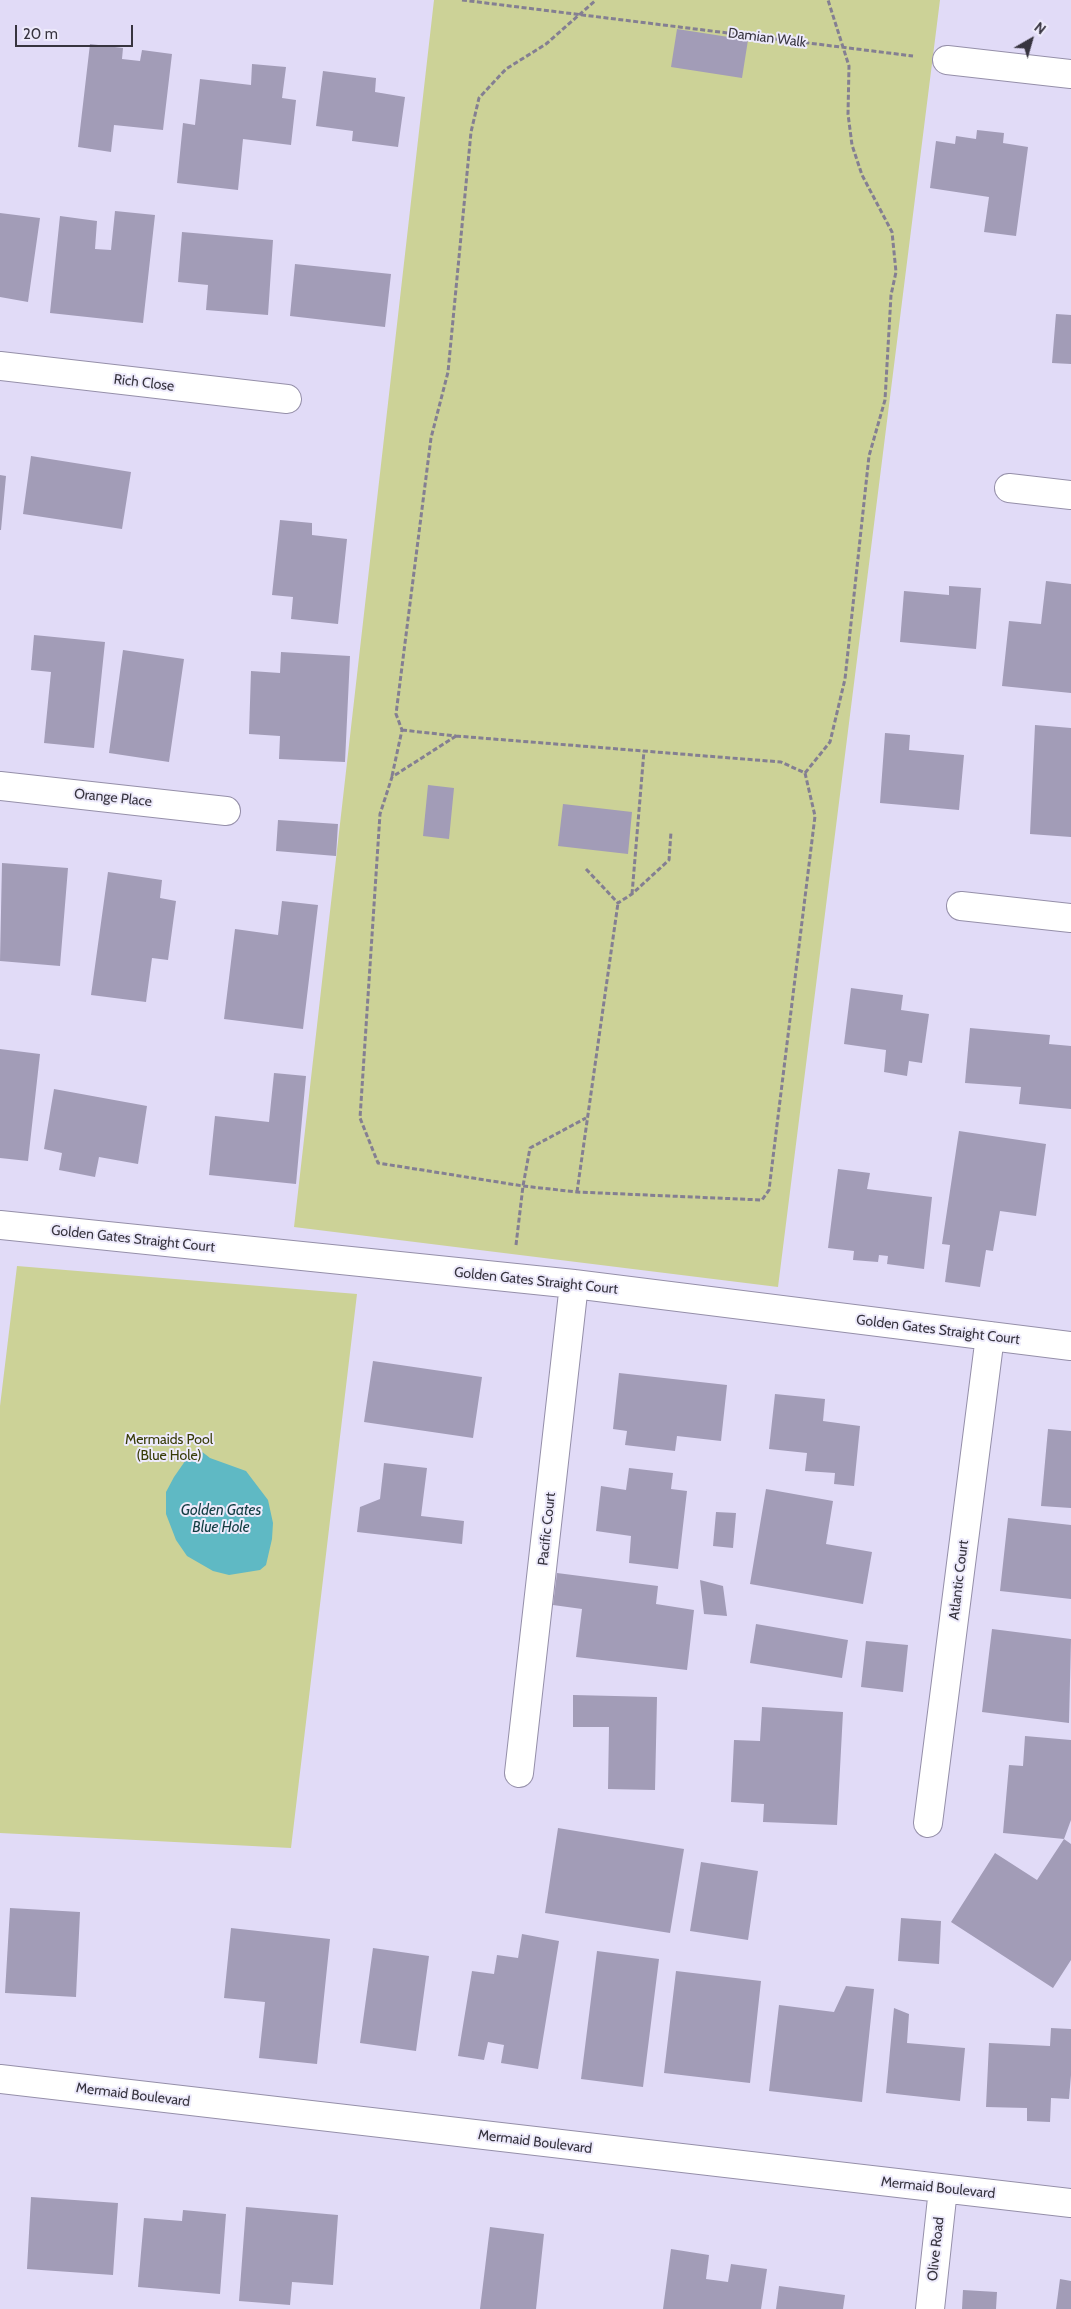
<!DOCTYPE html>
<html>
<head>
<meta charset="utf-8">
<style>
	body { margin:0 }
	#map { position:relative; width:1071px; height:2309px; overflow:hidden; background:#e1dbf7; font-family:Cabin,sans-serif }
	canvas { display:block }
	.north { position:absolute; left:1006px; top:15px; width:50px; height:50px; -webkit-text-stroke:4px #edeafb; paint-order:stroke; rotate:38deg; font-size:14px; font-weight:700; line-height:20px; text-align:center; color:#37343f }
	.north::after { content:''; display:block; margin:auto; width:18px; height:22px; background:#37343f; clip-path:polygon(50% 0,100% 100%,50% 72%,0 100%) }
	.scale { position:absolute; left:15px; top:25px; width:118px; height:22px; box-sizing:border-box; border:2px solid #37343f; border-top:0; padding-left:6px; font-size:15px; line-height:18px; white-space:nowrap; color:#37343f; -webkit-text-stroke:4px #edeafb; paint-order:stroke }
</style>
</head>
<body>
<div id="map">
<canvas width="1071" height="2309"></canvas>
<div class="north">N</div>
<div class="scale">20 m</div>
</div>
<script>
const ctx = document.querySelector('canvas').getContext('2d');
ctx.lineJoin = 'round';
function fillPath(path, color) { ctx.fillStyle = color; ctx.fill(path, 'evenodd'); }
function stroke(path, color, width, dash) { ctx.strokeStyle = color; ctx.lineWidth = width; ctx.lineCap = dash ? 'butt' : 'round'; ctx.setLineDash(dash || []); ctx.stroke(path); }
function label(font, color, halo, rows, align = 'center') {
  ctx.font = font + ' Cabin,sans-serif'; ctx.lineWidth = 4; ctx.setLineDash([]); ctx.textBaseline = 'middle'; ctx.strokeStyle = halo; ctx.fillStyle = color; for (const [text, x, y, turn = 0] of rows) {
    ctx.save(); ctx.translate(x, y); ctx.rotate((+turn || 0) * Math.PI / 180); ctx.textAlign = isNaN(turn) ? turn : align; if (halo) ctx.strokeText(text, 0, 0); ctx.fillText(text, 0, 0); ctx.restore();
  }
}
fillPath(new Path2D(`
	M434 0H940L778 1287 294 1227Z
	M17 1266 357 1294 291 1848 0 1833V1406Z`), '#ccd297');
fillPath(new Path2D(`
	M201 1451 210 1458 246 1471 268 1500 273 1523 272 1539 266 1565 260 1570 229 1575 213 1571 187 1556 176 1540 166 1514V1492L174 1477 190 1454Z`), '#5fb9c4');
fillPath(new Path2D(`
	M677 29 748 40 742 78 671 67Z
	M90 44 123 48 122 59 140 61 142 50 172 54 163 130 114 125 111 152 78 147Z
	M252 64 286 67 282 98 296 100 291 145 243 139 238 190 177 183 183 123 195 125 200 79 251 85Z
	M323 71 376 78 375 92 405 97 398 147 352 141 353 131 316 126Z
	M977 130 1004 133 1003 143 1028 147 1016 236 984 232 989 197 930 188 936 141 955 144 956 136 976 139Z
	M115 211 155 215 143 323 50 313 60 216 97 221 95 249 111 250Z
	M0 213 40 218 28 302 0 297Z
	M182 232 273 240 268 315 206 310 208 285 178 282Z
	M295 264 391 274 385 327 290 316Z
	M1056 314 1071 315V364L1052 363Z
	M31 456 131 472 122 529 23 514Z
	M0 475 6 476 1 530H0Z
	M280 520 312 523V535L347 539 338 624 291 619 293 597 272 595Z
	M1046 581 1071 584V693L1002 686 1009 621 1041 624Z
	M949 586 981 588 976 649 900 642 904 591 949 595Z
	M34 635 105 642 94 748 44 743 51 672 31 670Z
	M123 650 184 659 169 762 109 753Z
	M281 652 350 656 345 762 279 759 280 736 249 734 251 671 280 673Z
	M1035 725 1071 728V837L1030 834Z
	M885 733 910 735 909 750 964 755 959 810 880 803Z
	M428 785 454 788 449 839 423 836Z
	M563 804 632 812 628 854 558 846Z
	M278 820 338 824 336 856 276 851Z
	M2 863 68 868 60 966 0 961Z
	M108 872 162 880 160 898 176 901 168 960 152 958 146 1002 91 995Z
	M282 901 318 905 303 1029 224 1019 235 929 278 935Z
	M851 988 903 995 901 1010 929 1014 922 1063 909 1061 907 1076 884 1072 886 1050 844 1044Z
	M970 1028 1050 1035 1049 1044 1071 1046V1109L1019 1104 1021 1087 965 1083Z
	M0 1049 40 1054 28 1161 0 1158Z
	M274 1073 306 1076 296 1184 209 1175 215 1116 269 1122Z
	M54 1089 147 1106 138 1164 99 1157 95 1177 59 1170 62 1153 44 1149Z
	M959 1131 1046 1144 1036 1216 1000 1211 993 1251 986 1250 980 1287 945 1282 950 1245 942 1244Z
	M838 1169 870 1173 867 1189 932 1197 924 1269 887 1264 888 1256 879 1255 878 1262 853 1260 854 1251 828 1248Z
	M373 1361 482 1377 473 1438 364 1422Z
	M619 1373 727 1385 721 1441 677 1436 675 1451 625 1445 627 1431 613 1429Z
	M775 1394 825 1399 823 1421 860 1426 854 1486 834 1484 835 1473 805 1471 807 1453 769 1449Z
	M1048 1429 1071 1431V1508L1041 1506Z
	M384 1463 427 1468 421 1516 464 1521 462 1544 357 1532 360 1507 380 1499Z
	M629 1468 673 1473 671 1489 687 1491 678 1569 629 1563 631 1536 596 1531 601 1486 626 1490Z
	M766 1489 833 1501 826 1544 872 1552 863 1604 750 1584Z
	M716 1512 736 1513 733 1548 713 1546Z
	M1008 1518 1071 1525V1599L1000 1591Z
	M557 1573 658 1586 656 1604 694 1610 687 1670 576 1657 582 1609 553 1605Z
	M700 1580 723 1586 727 1616 704 1614Z
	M756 1624 848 1640 842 1678 750 1663Z
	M992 1629 1071 1639 1069 1723 982 1712Z
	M866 1641 908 1645 903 1692 861 1687Z
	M573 1695 657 1697 655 1790 608 1789 609 1727H573Z
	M762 1707 843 1712 837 1825 763 1822 764 1804 731 1802 734 1740 760 1741Z
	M1025 1736 1071 1740V1820L1064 1839 1003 1833 1009 1765 1023 1766Z
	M558 1828 684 1849 670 1933 545 1913Z
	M1064 1839 1071 1844V1960L1053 1988 951 1922 995 1853 1037 1880Z
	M701 1862 758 1871 748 1940 690 1931Z
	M10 1908 80 1912 76 1997 5 1993Z
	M901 1918 941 1921 939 1964 898 1961Z
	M231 1928 330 1939 317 2064 259 2058 265 2002 224 1998Z
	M522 1934 559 1941 538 2069 501 2063 504 2045 488 2042 484 2060 458 2056 472 1971 494 1974 497 1955 518 1958Z
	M373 1948 429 1956 416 2051 360 2043Z
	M597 1951 659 1959 643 2087 581 2079Z
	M676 1971 761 1981 750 2083 664 2073Z
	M846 1986 874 1989 862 2102 769 2091 779 2005 834 2012Z
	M894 2008 909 2014 907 2043 965 2048 960 2101 886 2093Z
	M1051 2028 1071 2029V2075L1069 2099 1051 2098 1050 2122 1027 2121V2108L986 2107 989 2043 1050 2046Z
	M31 2197 118 2203 113 2275 27 2269Z
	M246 2207 338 2215 333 2285 292 2282 290 2305 239 2301Z
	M183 2210 226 2214 220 2294 138 2287 144 2218 182 2221Z
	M490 2227 544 2234 536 2309H480Z
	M671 2249 709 2255 706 2279 728 2282 731 2264 767 2269 761 2309H663Z
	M1060 2279 1071 2281V2309H1056Z
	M779 2286 845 2295 843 2309H776Z
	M963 2290 997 2292 996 2309H962Z`), '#a29cb7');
const street = new Path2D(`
	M947 60 1071 74
	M0 366 287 399
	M1009 488 1071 495
	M0 786 226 811
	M961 906 1071 918
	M0 1225 574 1284 1071 1346
	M519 1773 574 1284
	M928 1823 990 1336
	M0 2079 1071 2203
	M930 2309 943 2189`);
stroke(street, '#958fa9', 30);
stroke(new Path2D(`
	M462 0 913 56
	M402 730 456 736
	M456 736 781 762 805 773 815 816 769 1190 762 1200 577 1192 523 1186 378 1163 360 1118 380 814 392 777Z
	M805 773 830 742 845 679 869 456 885 400 891 295 896 272 892 232 862 175 852 145 848 114 849 66 828 0
	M392 776 402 730 396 714 431 438 448 372 471 132 479 98 506 69 546 44 596 0
	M586 869 618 903 632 894 669 860 671 832
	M632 894 644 751
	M577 1192 618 903
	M516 1245 523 1186 530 1148 586 1118`), '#847f92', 3, [5, 2.5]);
stroke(street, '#fff', 28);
label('14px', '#37343f', '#edeafb', [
	["Damian Walk",767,38,7],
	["Rich Close",144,383,7],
	["Orange Place",113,798,6],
	["Golden Gates Straight Court",133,1239,6],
	["Golden Gates Straight Court",536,1281,6],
	["Golden Gates Straight Court",938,1330,7],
	["Pacific Court",547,1529,-84],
	["Atlantic Court",959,1580,-83],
	["Mermaid Boulevard",133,2095,7],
	["Mermaid Boulevard",535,2142,7],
	["Mermaid Boulevard",938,2188,6],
	["Olive Road",936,2249,-84]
]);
label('14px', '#373b06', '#edeafb', [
	["Mermaids Pool",169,1440],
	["(Blue Hole)",169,1456]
]);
label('italic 15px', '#113c41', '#edeafb', [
	["Golden Gates",221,1511],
	["Blue Hole",221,1528]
]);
</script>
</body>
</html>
